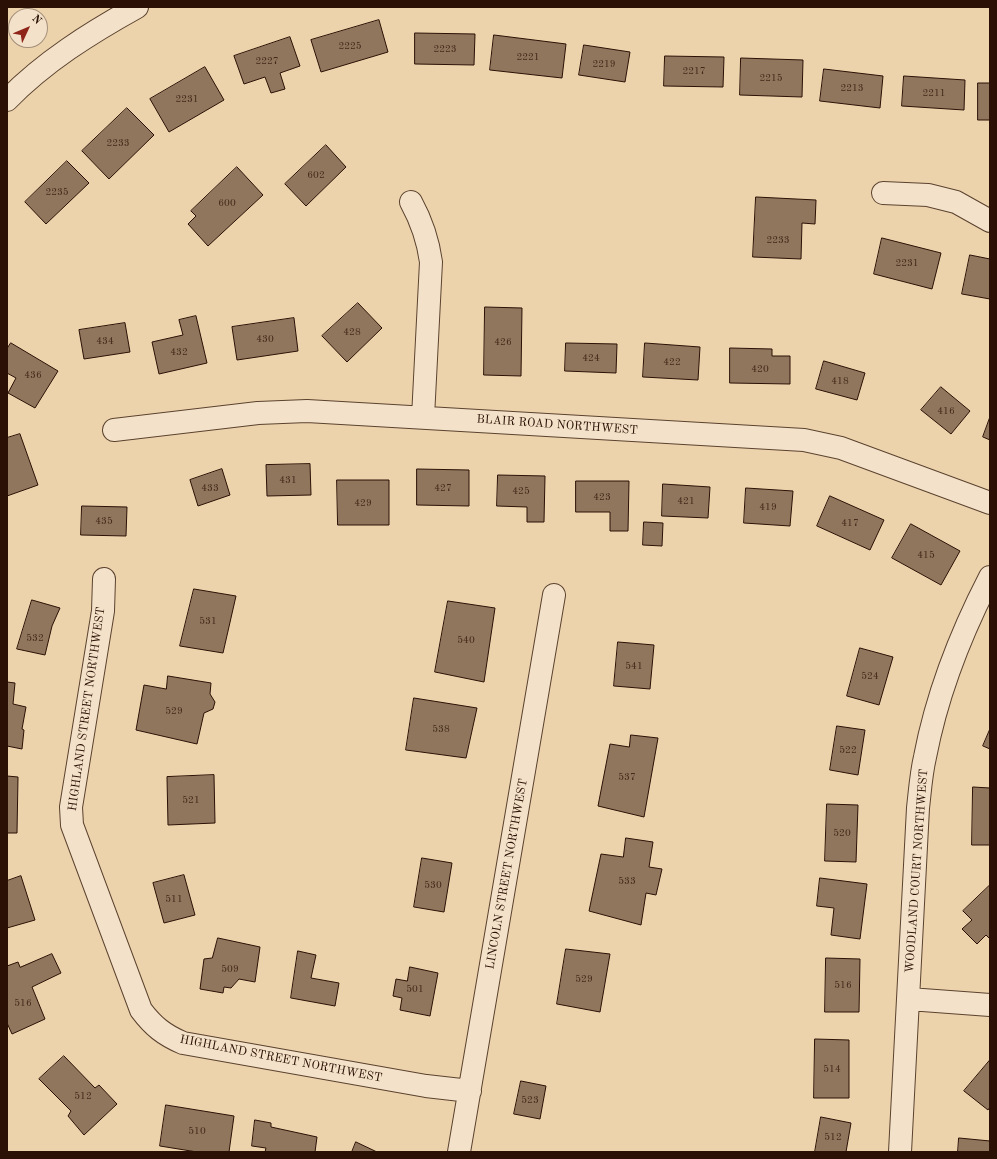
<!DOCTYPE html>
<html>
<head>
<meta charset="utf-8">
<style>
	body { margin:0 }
	#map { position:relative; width:997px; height:1159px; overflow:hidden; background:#ecd3ac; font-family:"Old Standard TT",serif }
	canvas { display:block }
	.frame { position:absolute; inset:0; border:8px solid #2b1105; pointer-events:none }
	.north { position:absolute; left:8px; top:8px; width:40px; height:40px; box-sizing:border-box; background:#f3e2c9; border:1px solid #a38e7b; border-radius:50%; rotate:46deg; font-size:11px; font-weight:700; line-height:16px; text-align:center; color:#2b1105 }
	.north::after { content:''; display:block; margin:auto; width:14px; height:18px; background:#8f2418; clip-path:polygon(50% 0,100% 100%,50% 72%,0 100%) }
</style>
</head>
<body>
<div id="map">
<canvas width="997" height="1159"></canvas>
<div class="frame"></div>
<div class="north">N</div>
</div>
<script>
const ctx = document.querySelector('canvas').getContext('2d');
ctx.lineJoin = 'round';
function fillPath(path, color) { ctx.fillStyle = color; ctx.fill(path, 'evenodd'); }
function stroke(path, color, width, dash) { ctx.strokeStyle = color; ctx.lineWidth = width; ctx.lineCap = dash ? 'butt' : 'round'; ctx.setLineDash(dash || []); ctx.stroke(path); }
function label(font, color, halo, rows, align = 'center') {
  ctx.font = font + ' "Old Standard TT",serif'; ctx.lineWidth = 3.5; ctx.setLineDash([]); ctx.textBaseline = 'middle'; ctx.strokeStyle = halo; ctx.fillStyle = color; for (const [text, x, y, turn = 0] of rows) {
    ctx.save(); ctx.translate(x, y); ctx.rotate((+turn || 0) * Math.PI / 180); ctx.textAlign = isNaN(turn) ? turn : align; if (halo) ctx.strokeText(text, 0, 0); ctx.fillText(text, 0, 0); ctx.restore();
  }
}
const building = new Path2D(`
	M379 20 388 52 321 72 311 40Z
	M415 33 475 34 474 65 415 64Z
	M494 35 566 44 562 78 490 70Z
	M290 37 300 66 280 73 285 89 271 93 265 77 244 84 234 56Z
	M584 45 630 52 625 82 579 75Z
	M665 56 724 57 723 87 664 86Z
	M741 58 803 60 802 97 740 95Z
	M205 67 224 100 169 132 150 99Z
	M824 69 883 76 880 108 820 101Z
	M904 76 965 80 964 110 902 106Z
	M978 83H990V120H978Z
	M127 108 154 135 109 179 82 151Z
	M326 145 346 167 306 206 285 184Z
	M67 161 89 183 46 224 25 202Z
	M237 167 263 195 208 246 188 224 196 216 191 211Z
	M756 197 816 200 815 224 802 223 801 259 753 257Z
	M882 238 941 253 932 289 874 274Z
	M970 255 990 259V299L962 294Z
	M358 303 382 328 347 362 322 336Z
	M485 307 522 308 521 376 484 375Z
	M196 316 207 363 159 374 152 342 183 335 179 320Z
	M294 318 298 351 237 360 232 327Z
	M125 323 130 352 84 359 79 330Z
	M11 343 58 371 35 408 8 393 16 378 7 373V349Z
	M566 343 617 344 616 373 565 371Z
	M645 343 700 347 698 380 643 377Z
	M730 348 772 349V356H790V384L730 383Z
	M824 361 865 373 857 400 816 389Z
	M941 387 970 411 951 434 921 410Z
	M990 417V440L983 437Z
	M20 434 38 485 7 496V438Z
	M310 464 311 495 267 496 266 465Z
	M222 469 230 495 198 506 190 480Z
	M417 469 469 470V506L417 505Z
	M498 475 545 476 544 522H527V507L497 506Z
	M337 480H389V525H338Z
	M576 481H629L628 531H610V512H576Z
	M663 484 710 487 708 518 662 516Z
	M746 488 793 491 790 526 744 523Z
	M830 496 884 520 870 550 817 526Z
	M82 506 127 507 126 536 81 535Z
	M644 522 663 523 662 546 643 545Z
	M911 524 960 551 941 585 892 558Z
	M194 589 236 596 223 653 180 646Z
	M32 600 60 608 52 626 45 655 17 649Z
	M448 601 495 608 484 682 435 672Z
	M618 642 654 645 650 689 614 686Z
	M860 648 893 657 879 705 847 696Z
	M168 676 211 683 210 694 215 702 213 709 204 713 197 744 136 730 144 685 166 689Z
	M7 682 15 683 13 704 26 707 22 729 24 730 22 749 7 746Z
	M414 698 477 708 466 758 406 750Z
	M837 726 865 730 858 775 830 770Z
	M990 729V749L983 746Z
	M631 735 658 738 644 817 598 806 610 744 629 747Z
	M214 775 215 823 168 825 167 777Z
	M7 776 18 777 17 833H7Z
	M973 787 990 788V845H972Z
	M827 804 858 805 856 862 825 861Z
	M626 838 653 842 649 867 662 869 656 895 646 893 641 925 589 911 601 854 623 857Z
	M422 858 452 863 444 912 414 907Z
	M184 875 195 915 164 923 153 883Z
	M21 876 35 920 7 928V881Z
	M820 878 867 884 860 939 831 935 834 908 817 906Z
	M990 885V939L986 935 977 944 962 929 972 920 963 911Z
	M218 938 260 947 255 982 239 979 231 988 224 987 223 993 200 989 204 959 212 958Z
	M566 949 610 954 600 1012 557 1004Z
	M298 951 316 955 311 978 339 983 335 1006 291 998Z
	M52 954 61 973 32 987 45 1019 12 1034 7 1023V966L18 962 20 967Z
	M826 958 860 959 859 1012H825Z
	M410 967 438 973 430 1016 400 1010 402 998 393 996 396 979 407 981Z
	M815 1039 849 1040V1098H814Z
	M64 1056 95 1088 99 1085 117 1104 84 1135 68 1116 71 1111 39 1079Z
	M990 1060V1107L988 1110 964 1091Z
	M521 1081 546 1086 540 1119 514 1114Z
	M166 1105 234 1116 229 1152H197L160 1146Z
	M821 1117 851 1123 846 1152H815Z
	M255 1120 271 1123V1127L317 1137 315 1152H265L266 1148 252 1146Z
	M959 1138 990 1141V1152H958Z
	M356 1142 377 1152H352Z`);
fillPath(building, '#8f765c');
stroke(building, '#2b1105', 1);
const minor = new Path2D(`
	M7 100C44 62 90 33 137 7
	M883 193 928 195 956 202 990 221
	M411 202C422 222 428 240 431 262L423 417
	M114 430 258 413 307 411 804 440 841 448 990 503
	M104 579 103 611 71 807 72 825 141 1010C153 1026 164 1035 183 1043L426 1086 470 1091
	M909 999 990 1005
	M459 1152 554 595
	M900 1152 918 808C920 791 921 774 925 757 937 694 960 635 990 577`);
stroke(minor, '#5b422f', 24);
stroke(minor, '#f3e2c9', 22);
label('10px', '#442a1b', null, [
	["2225",350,46],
	["2223",445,49],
	["2221",528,57],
	["2227",267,61],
	["2219",604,64],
	["2217",694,71],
	["2215",771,78],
	["2213",852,88],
	["2211",934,93],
	["2231",187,99],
	["2233",118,143],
	["602",316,175],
	["2235",57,192],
	["600",227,203],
	["2233",778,240],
	["2231",907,263],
	["428",352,332],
	["430",265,339],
	["434",105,341],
	["426",503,342],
	["432",179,352],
	["424",591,358],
	["422",672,362],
	["420",760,369],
	["436",33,375],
	["418",840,381],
	["416",946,411],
	["431",288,480],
	["433",210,488],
	["427",443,488],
	["425",521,491],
	["423",602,497],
	["421",686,501],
	["429",363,503],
	["419",768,507],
	["435",104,521],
	["417",850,523],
	["415",926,555],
	["531",208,621],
	["532",35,638],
	["540",466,640],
	["541",634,666],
	["524",870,676],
	["529",174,711],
	["538",441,729],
	["522",848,750],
	["537",627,777],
	["521",191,800],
	["520",842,833],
	["533",627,881],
	["530",433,885],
	["511",174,899],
	["509",230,969],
	["529",584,979],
	["516",843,985],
	["501",415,989],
	["516",23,1003],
	["514",832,1069],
	["512",83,1096],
	["523",530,1100],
	["510",197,1131],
	["512",833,1137]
]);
label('12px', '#2b1105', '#f3e2c9', [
	["BLAIR ROAD NORTHWEST",557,425,4],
	["HIGHLAND STREET NORTHWEST",87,709,-82],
	["WOODLAND COURT NORTHWEST",917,871,-86],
	["LINCOLN STREET NORTHWEST",507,874,-80],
	["HIGHLAND STREET NORTHWEST",281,1059,11]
]);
</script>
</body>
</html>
